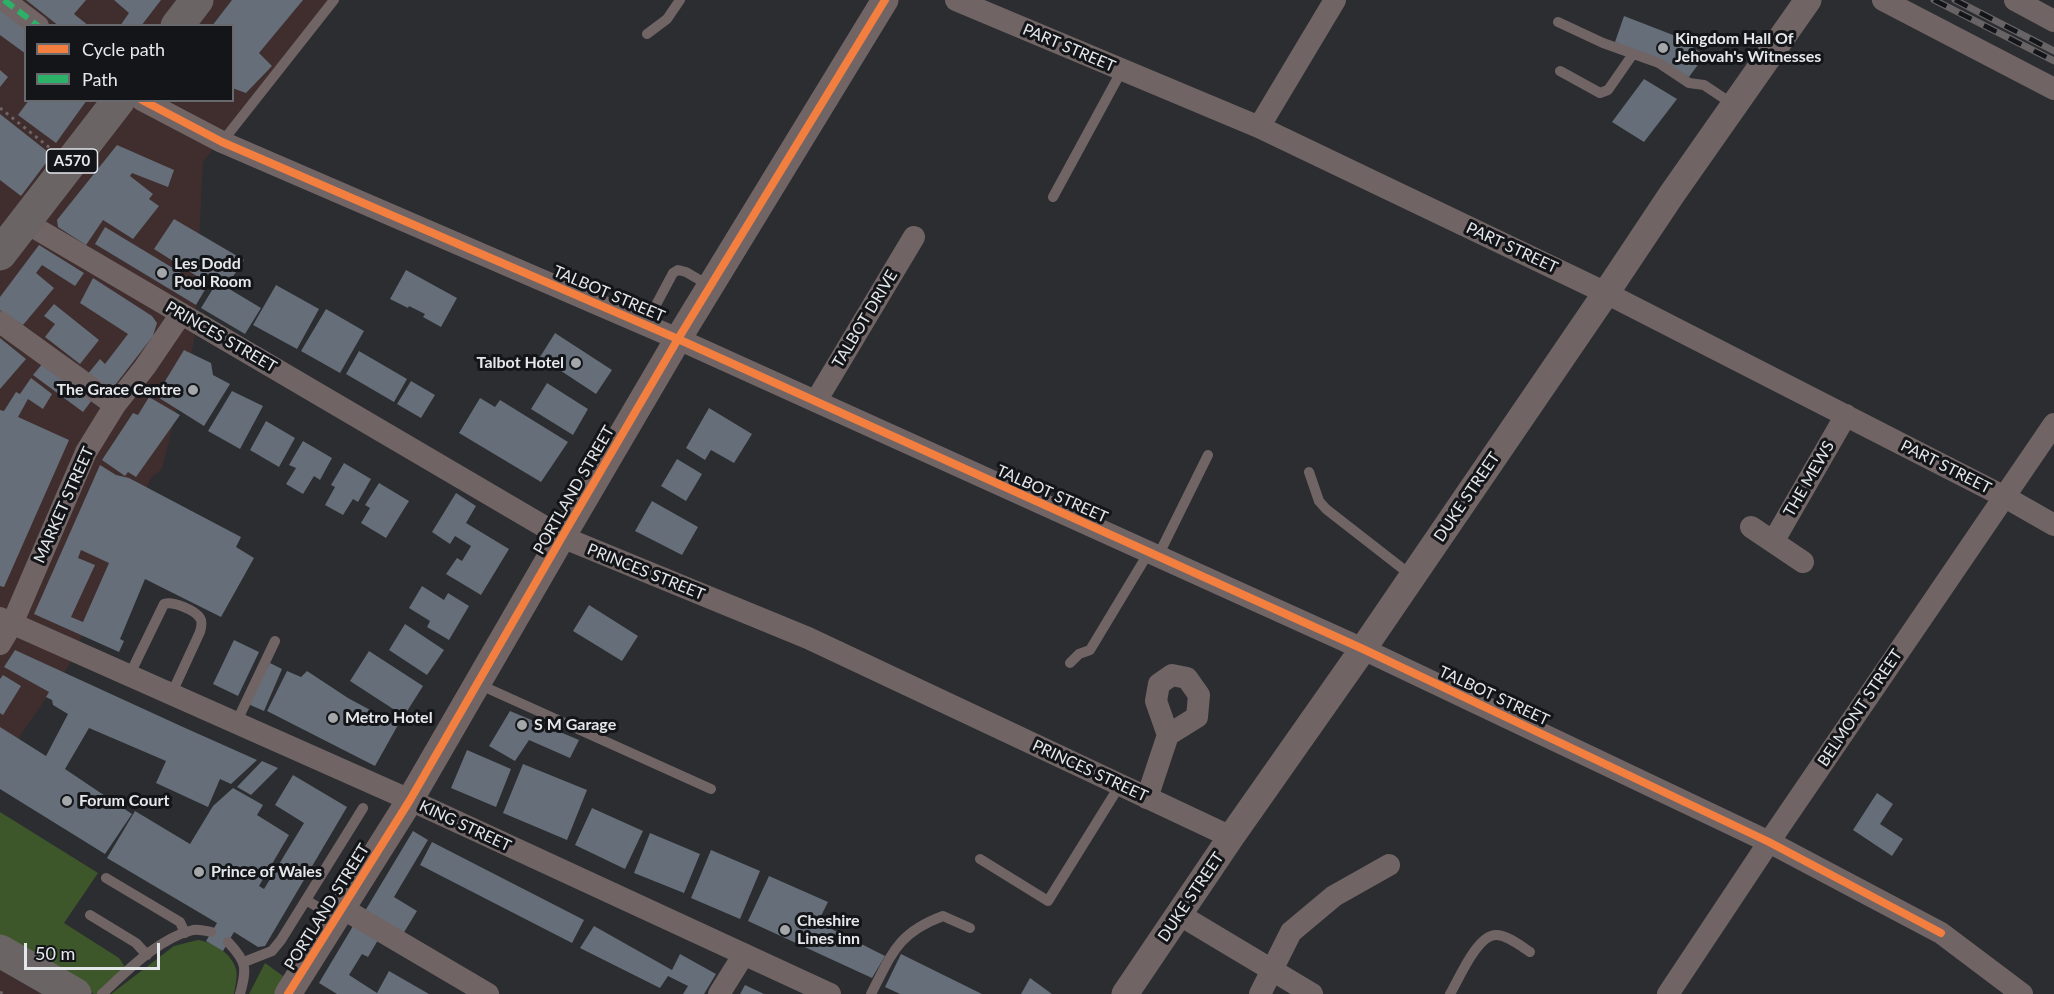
<!DOCTYPE html>
<html>
<head>
<meta charset="utf-8">
<style>
	body { margin:0 }
	#map { position:relative; width:2054px; height:994px; overflow:hidden; background:#2b2d30; font-family:Lato,sans-serif }
	canvas { display:block }
	.legend { position:absolute; left:24px; top:24px; width:210px; height:78px; box-sizing:border-box; background:#131518; border:2px solid #67696c; margin:0; padding:8px 10px; list-style:none; font-size:18px; color:#e5e8eb }
	.legend li { display:flex; align-items:center; gap:12px; height:30px }
	.legend b { width:30px; border:2px solid #67696c }
	.scale { position:absolute; left:24px; top:943px; width:136px; height:27px; box-sizing:border-box; border:3px solid #e5e8eb; border-top:0; padding-left:8px; font-size:18px; line-height:21px; white-space:nowrap; color:#e5e8eb; -webkit-text-stroke:4px #131518; paint-order:stroke }
</style>
</head>
<body>
<div id="map">
<canvas width="2054" height="994"></canvas>
<ul class="legend">
<li><b style="height:8px;background:#f27e40"></b>Cycle path</li>
<li><b style="height:8px;background:#2db169"></b>Path</li>
</ul>
<div class="scale">50 m</div>
</div>
<script>
const ctx = document.querySelector('canvas').getContext('2d');
ctx.lineJoin = 'round';
function fillPath(path, color) { ctx.fillStyle = color; ctx.fill(path, 'evenodd'); }
function stroke(path, color, width, dash) { ctx.strokeStyle = color; ctx.lineWidth = width; ctx.lineCap = dash ? 'butt' : 'round'; ctx.setLineDash(dash || []); ctx.stroke(path); }
function label(font, color, halo, rows, align = 'center') {
  ctx.font = font + ' Lato,sans-serif'; ctx.lineWidth = 6; ctx.setLineDash([]); ctx.textBaseline = 'middle'; ctx.strokeStyle = halo; ctx.fillStyle = color; for (const [text, x, y, turn = 0] of rows) {
    ctx.save(); ctx.translate(x, y); ctx.rotate((+turn || 0) * Math.PI / 180); ctx.textAlign = isNaN(turn) ? turn : align; if (halo) ctx.strokeText(text, 0, 0); ctx.fillText(text, 0, 0); ctx.restore();
  }
}
fillPath(new Path2D(`
	M0 0H329L203 162 194 342 162 469 151 478 69 665 0 765ZM26 26H232V100H26Z
	M0 970 41 994H0Z`), '#3f2e2d');
fillPath(new Path2D(`
	M0 812 98 873 64 923 119 958 127 970 102 994H94L0 940Z
	M198 940C213 942 231 953 236 969 238 976 235 987 234 994H111L174 946Z
	M265 963 283 976 278 994H249Z`), '#3d572a');
fillPath(new Path2D(`
	M26 0H86L74 14 89 26H59Z
	M114 0H161L141 26H120L129 13Z
	M232 0H303L259 53 272 66 246 93 232 88V26H212Z
	M0 9 26 29V54L0 35Z
	M1624 16 1673 35 1705 55 1689 77 1615 42Z
	M0 70 8 77 0 87Z
	M1644 79 1677 99 1644 142 1612 122Z
	M29 100H87L56 143 18 115Z
	M0 114 52 155 21 196 0 180Z
	M117 145 174 170 168 187 132 173 130 176 153 194 149 199 159 206 133 239 103 220 86 245 58 227 57 220Z
	M174 219 244 260 226 287 261 308 245 334 201 308 214 287 154 249Z
	M105 227 206 288 196 305 95 244Z
	M39 245 84 273 75 286 42 265 36 273 54 288 23 325 0 310V297Z
	M406 270 457 298 441 327 423 317 425 314 409 306 408 308 390 299Z
	M93 278 152 316 157 323 153 336 109 393 87 375 100 359 105 364 128 334 80 303Z
	M276 285 319 309 297 349 253 325Z
	M54 304 99 340 80 364 45 337 55 324 44 316Z
	M326 309 364 331 340 373 301 351Z
	M555 333 612 370 596 394 540 357Z
	M0 338 26 359 0 389Z
	M184 350 211 363 213 375 230 384 204 426 156 396Z
	M359 351 407 379 394 402 346 374Z
	M43 363 92 400 83 412 33 375Z
	M31 378 52 394 43 409 28 399 18 417 69 440 4 587 0 586V410L4 411 16 392 20 394Z
	M411 381 435 395 421 418 397 404Z
	M547 383 588 409 573 435 531 409Z
	M232 391 263 406 240 449 208 431Z
	M149 397 180 415 136 477 128 472 125 476 102 460 133 413 138 415Z
	M480 398 495 407 500 400 568 442 541 482 459 433Z
	M709 408 752 434 734 463 711 450 705 460 686 448Z
	M266 421 295 438 279 467 250 450Z
	M303 441 332 458 320 480 314 476 303 494 286 484 296 468 289 465Z
	M677 459 702 474 686 501 661 486Z
	M344 463 371 479 358 502 353 499 343 515 325 505 335 487 331 485Z
	M100 465 116 475 129 478 241 537 236 547 254 558 221 617 145 579 120 639 124 641 119 652 34 614ZM81 550 109 563 83 622 71 617 95 565 78 558Z
	M379 483 409 501 386 538 361 523 370 508 365 505Z
	M456 493 476 506 466 523 509 549 481 595 446 574 457 558 462 561 471 546 455 536 450 544 432 532Z
	M652 501 698 527 682 555 635 531Z
	M422 586 444 600 448 593 469 606 449 640 427 627 430 621 409 608Z
	M589 605 638 636 622 661 573 631Z
	M405 624 444 650 427 675 389 650Z
	M234 640 259 652 238 696 213 684Z
	M15 650 183 727 257 760 231 784 220 779 208 807 156 783 166 761 89 728 65 769 132 814 105 854 0 789V727L46 756 68 714 53 705 52 700 46 697 49 692 4 667Z
	M369 651 423 686 404 716 350 681Z
	M270 663 282 669 264 711 248 704Z
	M287 671 301 677 307 671 348 698 398 725 375 766 267 711Z
	M3 675 21 686 3 715 0 713V679Z
	M510 711 579 740 570 758 529 740 515 761 489 746Z
	M467 750 511 769 496 807 451 788Z
	M262 761 278 768 251 795 237 787Z
	M523 764 587 790 567 840 503 813Z
	M293 775 347 807 265 946 258 947 234 932 223 951 206 941 217 923 107 858 135 811 190 844 213 806 233 788 263 805 257 815 289 835 259 886 264 889 304 823 275 805Z
	M1877 793 1893 804 1880 824 1903 839 1892 856 1853 830Z
	M592 808 643 831 625 869 575 845Z
	M413 831 428 840 394 897 417 911 403 934 365 911Z
	M650 833 700 854 684 893 634 873Z
	M432 842 584 920 572 943 420 865Z
	M711 850 760 871 740 919 691 898Z
	M769 876 828 902 818 922 885 956 872 978 748 921Z
	M353 926 378 940 368 957 362 954 349 975 377 993 389 971 429 994H337L319 983Z
	M594 926 672 970 680 954 716 974 704 994H683L688 986 668 976 660 988 580 948Z
	M901 954 982 994H900L885 987Z
	M1030 978 1052 994H1021Z
	M745 985 764 994H740Z`), '#656e79');
stroke(new Path2D(`
	M0 108 50 148
	M0 992 4 994`), '#6c6466', 3, [3, 4.5]);
stroke(new Path2D(`
	M1558 22 1603 43 1659 63 1689 83 1704 85 1734 105
	M647 34 667 19 680 0
	M1560 71 1600 93 1608 90 1633 54
	M222 142 334 0
	M1053 197 1122 70
	M657 303 673 273 678 270 686 272 710 286
	M1309 472 1319 501 1326 509 1412 576
	M1158 556 1208 455
	M1070 663 1079 654 1090 650 1149 552
	M129 676 164 604C173 601 195 610 200 618 203 622 201 628 200 632L171 695
	M478 684 711 789
	M236 723 275 641
	M980 859 1048 901 1120 785
	M106 878 180 922 185 933
	M306 900 336 918
	M90 915 136 943 147 955
	M228 942C247 962 247 968 240 994
	M244 962 272 951 281 940 363 808
	M102 994C127 971 159 938 193 930 199 929 206 931 211 932
	M871 994C892 954 897 933 943 916L970 928
	M1450 994C1459 979 1477 935 1496 935 1507 935 1521 946 1530 952`), '#716465', 10);
stroke(new Path2D(`
	M4 0 38 26
	M956 0 1259 127 1606 293 2005 497 2054 525
	M1883 0 2054 89
	M2015 0 2054 21
	M142 100 222 142 678 339 1363 649 1769 842 1941 933 2022 994
	M1259 127 1335 0
	M25 222 562 537 808 638 1231 837
	M0 322 115 405
	M816 401 914 237
	M1751 527 1803 562
	M1773 542 1846 415
	M0 618 410 800 830 994
	M0 644 12 624 86 452 115 405 145 367 181 314
	M1147 798 1168 735 1156 701 1159 684 1172 675 1187 678 1199 695 1197 717 1168 735
	M342 908 488 994
	M1180 915 1312 994
	M719 994 744 954
	M1260 994 1291 932 1334 896 1389 865
	M1668 994 1769 842 2054 424`), '#716465', 22);
stroke(new Path2D(`
	M288 994 410 800 562 537 678 339 885 0
	M1125 994 1231 837 1363 649 1606 293 1672 194 1808 0`), '#716465', 27);
stroke(new Path2D(`
	M177 26 197 0
	M0 254 119 100
	M0 951 75 994`), '#6a6464', 33);
const rail = new Path2D(`
	M1934 0 2054 61
	M1955 0 2054 51`);
stroke(rail, '#686364', 7);
stroke(rail, '#131518', 4.5, [14]);
stroke(new Path2D(`
	M4 0 38 26`), '#2db169', 6, [12, 6]);
stroke(new Path2D(`
	M142 100 222 142 678 339 1363 649 1769 842 1941 933
	M288 994 410 800 562 537 678 339 885 0`), '#f27e40', 8);
for (const [x, y, r, color] of [
	[1663,48,6,"#a4a7aa"],
	[162,273,6,"#a4a7aa"],
	[576,363,6,"#a4a7aa"],
	[193,390,6,"#a4a7aa"],
	[333,718,6,"#a4a7aa"],
	[522,725,6,"#a4a7aa"],
	[67,801,6,"#a4a7aa"],
	[199,872,6,"#a4a7aa"],
	[785,930,6,"#a4a7aa"]
]) { const dot = new Path2D(); dot.arc(x, y, r, 0, 2 * Math.PI); ctx.fillStyle = color; ctx.fill(dot); stroke(dot, '#131518', 2); }
for (const [x, y, w] of [
	[72,161,51]
]) { const box = new Path2D(); box.roundRect(x - w / 2, y - 12, w, 24, 4.5); ctx.fillStyle = '#131518'; ctx.fill(box); stroke(box, '#e5e8eb', 1.5); }
label('bold 15px', '#e5e8eb', null, [
	["A570",72,161]
]);
label('bold 16px', '#e5e8eb', '#131518', [
	["Kingdom Hall Of",1675,39],
	["Jehovah's Witnesses",1675,57],
	["Les Dodd",174,264],
	["Pool Room",174,282],
	["Talbot Hotel",564,363,"right"],
	["The Grace Centre",181,390,"right"],
	["Metro Hotel",345,718],
	["S M Garage",534,725],
	["Forum Court",79,801],
	["Prince of Wales",211,872],
	["Cheshire",797,921],
	["Lines inn",797,939]
], 'left');
label('16px', '#e5e8eb', '#131518', [
	["PART STREET",1069,48,23],
	["PART STREET",1512,248,25],
	["TALBOT STREET",609,294,23],
	["TALBOT DRIVE",865,319,-59],
	["PRINCES STREET",221,337,30],
	["PART STREET",1946,467,27],
	["THE MEWS",1809,479,-60],
	["PORTLAND STREET",574,490,-60],
	["TALBOT STREET",1052,494,24],
	["DUKE STREET",1467,497,-56],
	["MARKET STREET",64,505,-66],
	["PRINCES STREET",646,572,22],
	["TALBOT STREET",1494,696,25],
	["BELMONT STREET",1860,708,-56],
	["PRINCES STREET",1090,771,25],
	["KING STREET",465,826,25],
	["DUKE STREET",1191,897,-56],
	["PORTLAND STREET",327,907,-58]
]);
</script>
</body>
</html>
